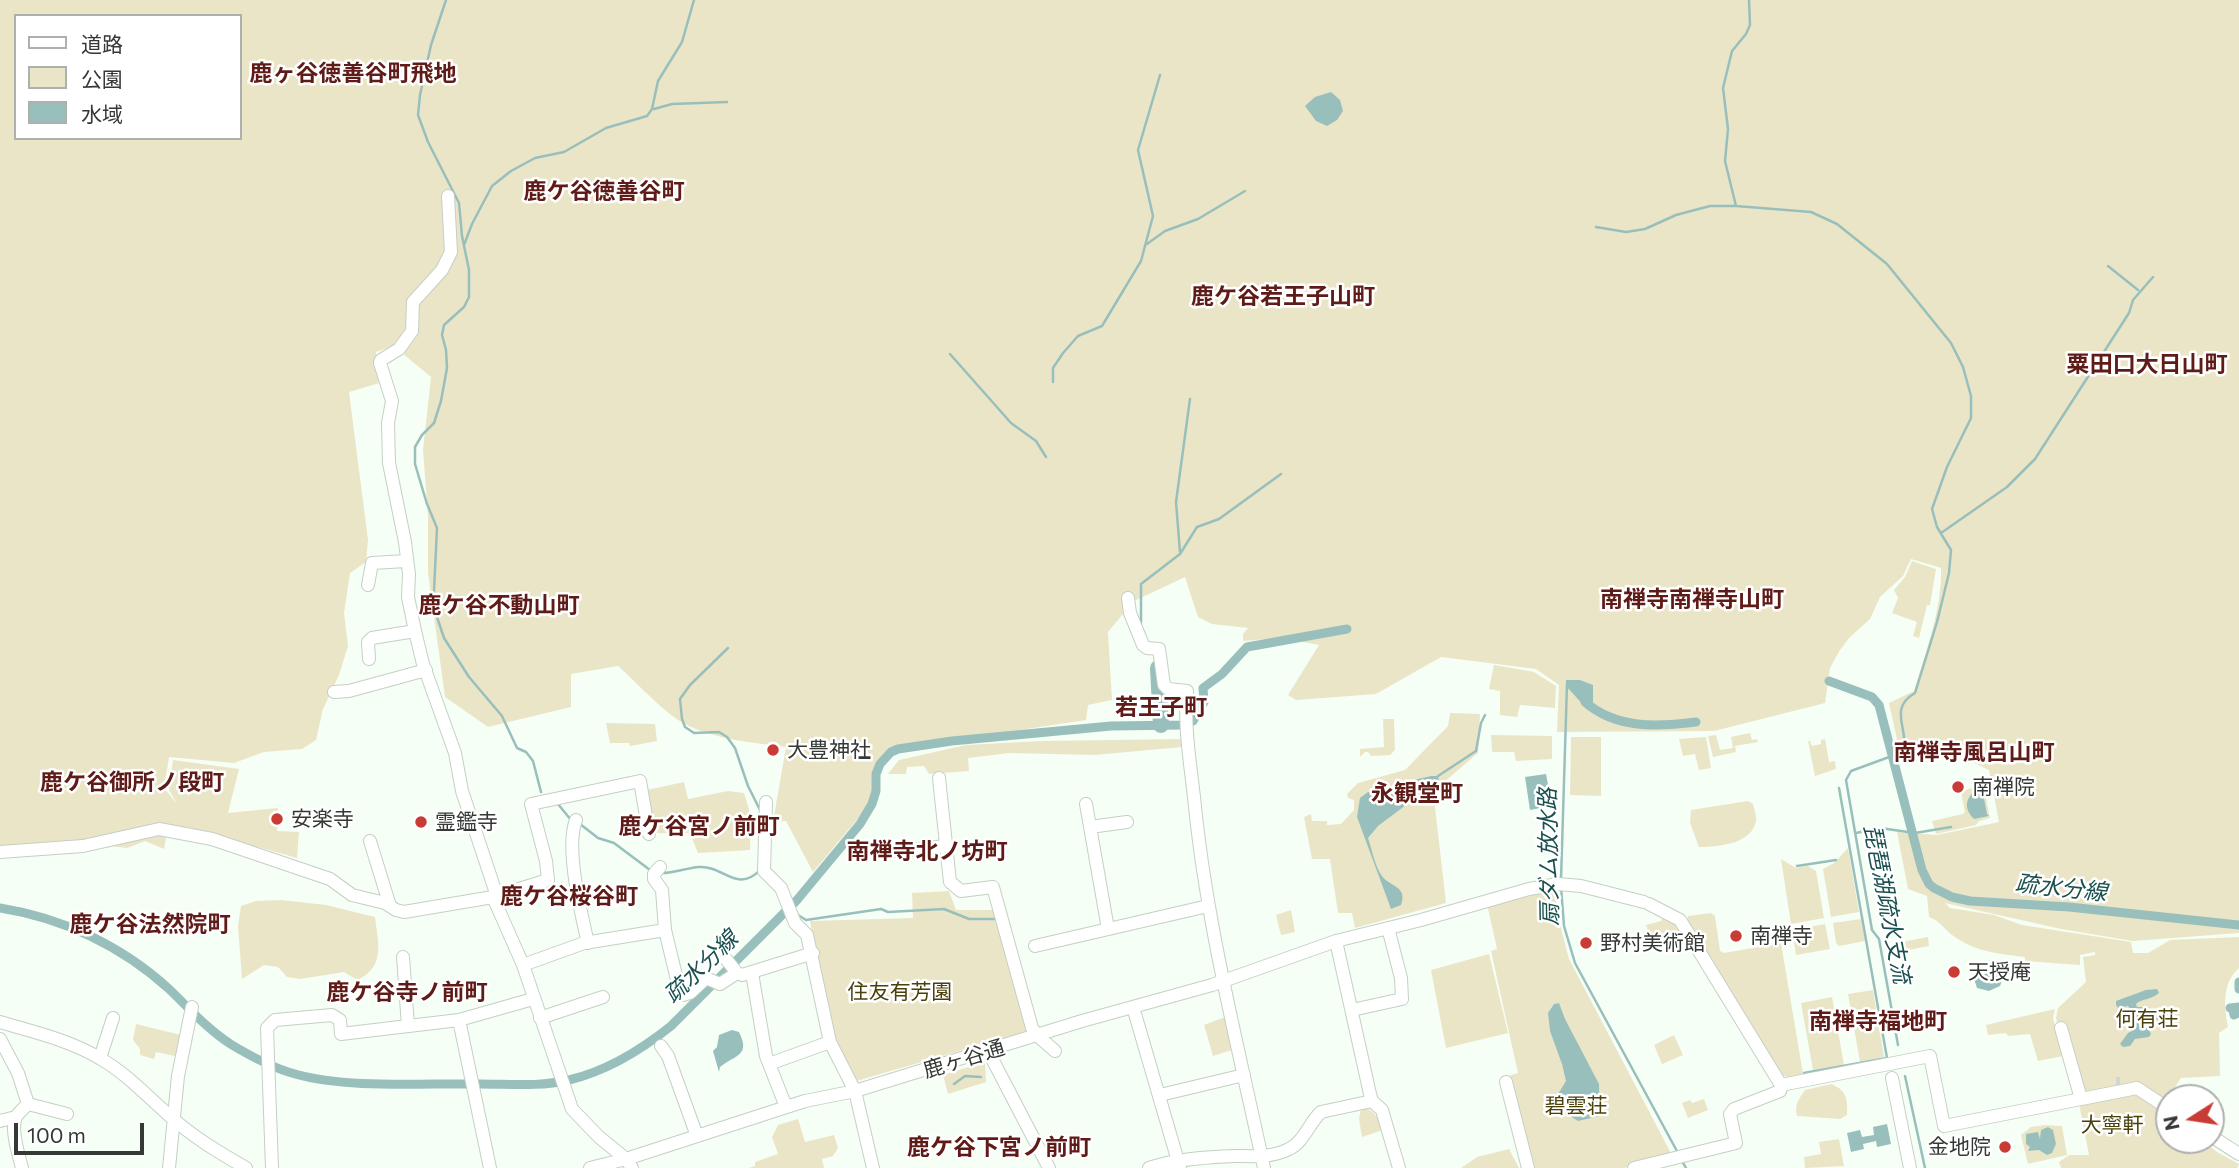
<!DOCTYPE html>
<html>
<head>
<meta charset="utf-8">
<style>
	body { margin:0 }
	#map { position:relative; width:2239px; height:1168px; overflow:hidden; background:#f5fff5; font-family:Commissioner,"Noto Sans JP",sans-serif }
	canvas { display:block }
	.legend { position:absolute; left:14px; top:14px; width:228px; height:126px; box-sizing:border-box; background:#fff; border:2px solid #aeb0ae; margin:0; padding:9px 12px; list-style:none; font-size:21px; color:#353935 }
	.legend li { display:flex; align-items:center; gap:14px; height:35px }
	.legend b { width:35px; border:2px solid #aeb0ae }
	.north { position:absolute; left:2155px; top:1084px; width:70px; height:70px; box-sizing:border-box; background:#fff; border:2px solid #aeb0ae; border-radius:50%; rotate:258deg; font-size:19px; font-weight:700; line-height:28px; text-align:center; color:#353935 }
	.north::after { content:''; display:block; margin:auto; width:24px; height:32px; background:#c93b35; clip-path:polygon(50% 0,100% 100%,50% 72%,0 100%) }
	.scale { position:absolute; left:14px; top:1123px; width:130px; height:32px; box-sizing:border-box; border:4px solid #353935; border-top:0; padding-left:9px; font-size:21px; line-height:24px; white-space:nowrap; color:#353935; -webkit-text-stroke:5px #fff; paint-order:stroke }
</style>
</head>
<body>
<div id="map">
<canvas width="2239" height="1168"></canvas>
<ul class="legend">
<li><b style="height:9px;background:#fff"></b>道路</li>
<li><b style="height:19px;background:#ebe5c8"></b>公園</li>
<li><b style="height:19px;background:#99bfbd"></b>水域</li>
</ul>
<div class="north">N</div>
<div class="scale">100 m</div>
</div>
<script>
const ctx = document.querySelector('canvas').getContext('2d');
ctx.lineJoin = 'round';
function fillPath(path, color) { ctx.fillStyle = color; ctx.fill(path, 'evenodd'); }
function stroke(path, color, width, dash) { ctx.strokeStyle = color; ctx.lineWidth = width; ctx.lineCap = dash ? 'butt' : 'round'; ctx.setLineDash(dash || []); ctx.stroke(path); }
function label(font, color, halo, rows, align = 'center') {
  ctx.font = font + ' Commissioner,"Noto Sans JP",sans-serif'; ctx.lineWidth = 5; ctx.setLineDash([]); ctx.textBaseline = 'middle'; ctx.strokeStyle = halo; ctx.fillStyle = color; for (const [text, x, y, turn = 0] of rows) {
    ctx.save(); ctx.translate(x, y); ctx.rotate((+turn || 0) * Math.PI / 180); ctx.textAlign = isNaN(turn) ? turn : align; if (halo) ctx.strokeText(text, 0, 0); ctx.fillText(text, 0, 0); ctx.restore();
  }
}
fillPath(new Path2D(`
	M0 0H2239V933L2133 941 2061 929 1945 903 1950 908 1994 915 2022 925 2131 942 2133 953H2148L2170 940 2239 937V968C2222 983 2224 1006 2228 1027L2219 1033 2220 1076 2181 1078 2165 1102 2140 1087 2082 1095 2056 1018 2058 1008 2086 982 2083 957 2095 955V952L2080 955V965L2025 961V957C2001 954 1976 952 1955 937 1945 931 1941 921 1929 917L1927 896 1908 889 1897 832 1937 835 1999 822 1989 770 1941 747 1899 749 1889 703 1914 691C1926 651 1942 610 1941 568L1911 559 1903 576 1880 597 1870 619 1849 638 1840 650 1830 668 1825 703 1714 731 1557 732 1559 685 1536 669 1441 657 1376 694 1296 700 1288 695 1319 645 1282 638 1243 641V634L1248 628 1212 624 1198 617 1185 577 1134 601 1108 632 1112 700 1088 705 1086 720 888 750 866 809 813 872 786 821 773 822 786 747C749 742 702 739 671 715 652 700 636 682 618 666L571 674V707L488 727 445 697 428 573V515L423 450 431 377 402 353 390 347 376 352V363L383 382 349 392 368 540 366 562 350 573 344 613 348 646 339 675 323 709 316 740 302 749 264 752 234 763 169 757 164 788 177 804 169 790 173 760 239 769 228 813 278 808 277 831 299 832 297 858 188 827H168L164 849 145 841 127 848 85 843 0 852ZM16 16H240V138H16Z
	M1912 561 1936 569 1930 605H1927L1919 638 1913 636 1917 622 1892 613 1898 598 1894 590 1905 577Z
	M1494 665 1534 672 1556 686 1555 708 1520 705 1517 717 1500 715V691L1489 689Z
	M1450 713 1480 714 1478 753 1437 788 1435 807 1446 903 1355 928 1352 913H1338L1330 859H1312L1304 817 1311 814 1312 821H1327V825L1341 824 1354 810V800L1348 798 1347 794 1358 783 1405 770 1448 726Z
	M1383 719H1394L1395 750 1390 755 1371 756 1368 752H1365L1360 757V749L1384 747Z
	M606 723 655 724 657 741 630 746 629 743H610Z
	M1750 733 1752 740 1757 739 1758 742 1735 746 1736 752 1713 757 1708 736 1716 735 1720 750 1733 748 1731 737Z
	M1491 735 1552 736V759L1516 761 1514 752H1492Z
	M1571 737H1601V796L1570 795Z
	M1706 737 1711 768 1699 770 1695 754 1683 756 1679 739Z
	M1183 739 1182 747 1095 755 1009 753 968 758 969 771 929 774 924 766 907 767 906 774H888L899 760 966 745 1041 741Z
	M1825 739 1829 762 1835 761 1836 769 1815 776 1808 741H1810L1812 746 1821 744V740Z
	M684 782 688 799 728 791 744 793 751 816 750 850 698 853 690 833H655L647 790Z
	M1979 785 1984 788 1990 818 1979 821 1976 825 1936 834 1932 821 1963 814 1965 812 1961 792Z
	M1748 801 1753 804C1754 809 1757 816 1756 821 1752 844 1718 847 1699 847L1690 823 1691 810Z
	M1848 848 1859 912 1831 917 1823 869 1834 863Z
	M1781 859 1796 868 1808 866 1816 871 1824 918 1791 924Z
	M1556 888 1557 913 1569 959 1672 1155 1624 1168H1529L1505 1077 1518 1073 1491 951 1497 949 1487 904Z
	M949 891 956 910H994L1028 1031 853 1082 827 1016 810 921 913 918 912 893Z
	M281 900 326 905 375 917C378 943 386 967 357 980L344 972 300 979 287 977 278 967 264 965 242 979 238 926 241 906 256 901Z
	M1291 910 1295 932 1281 935 1276 915Z
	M1711 913 1715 916 1720 951 1724 953 1781 943 1803 1074 1788 1077 1781 1075 1687 922 1688 916Z
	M1663 916 1676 922 1686 939 1653 948 1646 925 1661 921Z
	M1861 919 1865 941 1839 946 1836 943 1833 923Z
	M1825 924 1830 949 1796 955 1792 930Z
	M1928 937 1929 946 1893 953 1891 944Z
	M1489 954 1508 1033 1446 1048 1431 970Z
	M1873 990 1884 1057 1860 1062 1848 994Z
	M1832 997 1844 1065 1813 1070 1801 1003Z
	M2055 1009 2053 1018 2063 1056 2038 1061 2030 1034 2008 1036 2006 1033 1988 1035 1986 1025Z
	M1225 1017 1232 1050 1213 1056 1204 1025Z
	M136 1024 181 1035 175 1056 156 1052 154 1059 140 1055V1049L133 1040Z
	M1674 1035 1683 1055 1662 1064 1654 1045Z
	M981 1063H985L986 1082 948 1094 943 1075Z
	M1831 1084C1847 1090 1848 1100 1847 1115L1840 1119 1797 1116C1794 1105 1799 1099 1805 1090Z
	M2136 1091 2169 1114V1140H2202L2217 1152 2239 1164 2237 1168H2061L2059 1162 2069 1155H2089L2079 1103Z
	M1704 1099 1708 1110 1688 1118 1682 1103 1690 1100 1692 1103Z
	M1364 1107C1375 1111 1380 1119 1383 1130L1362 1137 1359 1119 1361 1108Z
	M798 1119 805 1142 834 1135 838 1148 833 1156 822 1159 824 1168H749L755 1166V1162L778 1154 772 1137 778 1125Z
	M2045 1125 2062 1126 2067 1155 2028 1164 2021 1135 2031 1127Z
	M1839 1139 1844 1166 1805 1168 1804 1157 1821 1154 1819 1142Z
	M1509 1149 1519 1168H1461L1477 1157Z`), '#ebe5c8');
fillPath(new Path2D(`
	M1331 92 1340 100 1343 111 1337 120 1327 126 1316 121 1305 106 1315 97Z
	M1566 680H1580L1593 685V712L1586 708 1566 686Z
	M1546 774 1552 806 1530 810 1525 777Z
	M1431 776H1438L1439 782 1414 792 1410 802 1378 826 1368 838C1372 849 1375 867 1382 876 1390 887 1408 886 1401 905L1391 909 1357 817 1360 798 1368 792 1385 795 1392 785Z
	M1980 787 1982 788 1987 814 1989 816 1974 819C1962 807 1966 796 1980 787Z
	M1998 968 2002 969 2004 975 2000 986 1989 991 1977 988 1974 979Z
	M2157 989 2159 993C2151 1000 2143 998 2136 1004L2137 1007H2149L2151 1012H2156L2162 1016 2160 1019 2139 1024 2140 1026 2148 1028 2151 1034 2149 1037 2135 1039 2130 1046 2123 1047 2120 1044 2128 1033 2132 1031 2128 1029V1025L2132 1022 2129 1016 2134 1014 2128 1006 2118 1008 2116 1005V1001L2146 990Z
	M1559 1003 1565 1019 1599 1084 1600 1116 1578 1121 1565 1113 1555 1099 1566 1081 1562 1064 1550 1031 1548 1013 1554 1004Z
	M732 1030 739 1032C751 1056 735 1055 720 1067L719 1072 713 1051 717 1047 719 1035Z
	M1887 1124 1891 1144 1877 1147 1876 1141 1863 1144 1864 1149 1851 1152 1847 1133 1860 1130 1862 1137 1874 1135 1873 1127Z
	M2048 1127 2053 1130 2056 1144 2052 1153 2047 1155 2039 1150 2028 1151 2030 1147 2026 1144V1134L2038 1132 2040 1139 2041 1130Z`), '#99bfbd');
stroke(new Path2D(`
	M446 0 431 45 420 95 418 115 428 142 459 203 462 236 469 270V297L464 307 444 325 442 335 446 350 447 368 441 401 434 423 422 435 415 447V464L427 504 437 528 434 591 437 617 444 638 469 677 502 716 517 748 526 752 533 761 541 792
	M654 109 672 104 727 102
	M1736 206 1725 161 1728 129 1723 88 1732 51 1746 34 1750 25 1749 0
	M1596 227 1626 232 1645 229 1676 215 1710 206H1736L1811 212 1837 224 1887 264 1951 343 1963 367 1971 396V418L1947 467 1932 509 1937 527 1951 550 1949 573 1937 622 1915 693C1885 710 1914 734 1900 753L1851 771 1846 780 1872 930 1879 939 1898 1045
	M1147 244 1165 231 1198 219 1245 191
	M464 245 472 224 492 186 511 171 535 158 564 152 606 128 647 116 652 109 658 81 682 42 694 0
	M2108 266 2138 290
	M950 354 1011 423 1036 441 1046 457
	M1053 382V368L1063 353 1078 336 1102 326 1141 261 1153 216 1138 150 1160 75
	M1941 533 2007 487 2035 459 2129 313 2133 300 2153 277
	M1180 552 1176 502 1190 399
	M1141 623V584L1180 554 1197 527 1219 519 1281 474
	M728 648 690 685 680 699 682 719 685 727 694 733 719 732 727 737 735 748 748 786 760 810
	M1438 776 1476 751 1481 723 1485 715
	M558 804 571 820
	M580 824 598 838 614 843 650 870
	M1856 833 1880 828 1915 833 1951 827
	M1797 866 1836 860
	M659 873C673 874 685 868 699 867 723 865 737 894 760 870
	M1561 880 1567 684
	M1561 887 1564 926 1575 963 1678 1153
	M798 915 806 920 881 909 888 912 944 909 969 919H996
	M1804 1073 1887 1058 1839 788
	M1905 1076 1925 1168
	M954 1084 965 1076 981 1077
	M1681 1159 1686 1168`), '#99bfbd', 2.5);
stroke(new Path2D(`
	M1829 681 1872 697 1879 705 1922 870 1929 884 1934 888 1952 897 1970 901 2069 907 2239 925
	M1585 702C1616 729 1657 727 1696 722
	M0 908C63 918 122 946 169 989 190 1009 208 1030 232 1045 252 1057 273 1068 295 1074 348 1089 423 1083 479 1084 510 1084 539 1087 569 1080 607 1071 641 1050 671 1026L797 900 860 824 872 804 876 791V774L880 764 891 752 898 749 952 741 1111 726 1182 725 1193 721 1204 702 1203 688 1222 674 1247 647 1347 629
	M2239 982V989
	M2239 1007 2230 1008 2233 1009 2234 1015 2236 1014 2235 1010 2239 1009`), '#99bfbd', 9);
stroke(new Path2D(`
	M1158 668 1161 725`), '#99bfbd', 16);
stroke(new Path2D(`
	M2116 1083H2120`), '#cfd7cf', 12, [12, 6]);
const minor = new Path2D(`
	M448 196 451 252 442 270 413 302 412 331 399 349 381 360 380 363 392 401 388 423 389 463 405 542 409 574 408 597 415 631 423 664 455 753 462 791 497 896
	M368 585 372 563 406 561
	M1128 598 1130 613 1143 645 1147 648 1159 649 1164 685 1168 689 1187 691C1184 727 1190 762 1194 797 1206 923 1238 1045 1264 1168
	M369 659 368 642 372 638 415 631
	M334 692 349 691 426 670
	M939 778 950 882 961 891 993 887 1032 1028 1038 1036 1055 1051
	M766 802 764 871 781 888 795 923 807 935 830 1042 855 1091 873 1168
	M1086 804 1108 929
	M576 820C565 847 581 913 588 943
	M1090 827 1127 822
	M370 841 390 906
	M897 851 946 846
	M0 852 83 846 159 829 212 839 330 879 352 895 385 903 396 910 404 912 493 897 548 880 546 861 531 804 640 781 649 834
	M660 867 654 874V879L662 890 665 930 680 992 683 995 690 993 706 978 720 984 737 973
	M493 897 523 965 572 1109 599 1137 626 1159 632 1168
	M1649 904 1680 920 1781 1085 1930 1056 1944 1126 2137 1088 2169 1109
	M1336 941 1370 1094 1372 1101 1382 1110 1399 1168
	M1035 946 1208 906
	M403 957 408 1026
	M726 959 737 973 742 975 813 953
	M523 965 584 943 665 930
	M752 973 766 1056 786 1107
	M1133 1007 1180 1168
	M1352 1010 1402 999 1401 978 1388 928
	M540 1018 603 997
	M459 1020 490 1168
	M0 1022C33 1032 70 1040 101 1059 127 1074 148 1097 171 1117 193 1137 220 1153 246 1168
	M2061 1028 2081 1099
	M0 1039 18 1073 28 1104C24 1108 18 1113 16 1117 10 1129 19 1156 22 1168
	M661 1046 668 1056 697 1136
	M988 1051 1049 1168
	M100 1058 113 1018
	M769 1064 830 1042
	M1892 1078 1910 1168
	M1506 1082 1528 1168
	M1160 1095 1244 1075
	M28 1104 67 1114
	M0 1121 16 1117
	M2211 1136 2239 1154
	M169 1168 178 1076 192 1007
	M272 1168 267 1028 275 1020 332 1015 340 1020 341 1034 459 1020 533 999
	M590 1168 626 1159 805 1101 855 1091 1082 1021 1212 985 1336 941 1421 920 1529 889 1558 884 1581 886 1644 902
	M1149 1168C1176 1159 1206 1157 1235 1156 1254 1156 1271 1158 1289 1149 1304 1142 1309 1123 1321 1112L1372 1101
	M1634 1168 1736 1143 1730 1114 1734 1109 1780 1091 1781 1085`);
stroke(minor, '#c5cfc5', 14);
stroke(minor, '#fff', 12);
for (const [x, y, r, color] of [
	[773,750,7,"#c93b35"],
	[1958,787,7,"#c93b35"],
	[277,819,7,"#c93b35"],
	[421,822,7,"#c93b35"],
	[1736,936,7,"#c93b35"],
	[1586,943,7,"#c93b35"],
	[1954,972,7,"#c93b35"],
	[2005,1147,7,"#c93b35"]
]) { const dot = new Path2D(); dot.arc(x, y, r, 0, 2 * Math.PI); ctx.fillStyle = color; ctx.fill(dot); stroke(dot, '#fff', 2.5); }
label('21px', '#353935', '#fff', [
	["大豊神社",787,750],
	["南禅院",1972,787],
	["安楽寺",291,819],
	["霊鑑寺",435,822],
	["南禅寺",1750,936],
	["野村美術館",1600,943],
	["天授庵",1968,972],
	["金地院",1991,1147,"right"]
], 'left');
label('21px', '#4b410b', '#fff', [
	["住友有芳園",900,992],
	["何有荘",2147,1019],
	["碧雲荘",1576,1106],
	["大寧軒",2112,1125]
]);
label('21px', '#353935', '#fff', [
	["鹿ヶ谷通",964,1059,-17]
]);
label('bold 23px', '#5f1b17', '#fff', [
	["鹿ヶ谷徳善谷町飛地",353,73],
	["鹿ケ谷徳善谷町",604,191],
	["鹿ケ谷若王子山町",1283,296],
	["粟田口大日山町",2147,364],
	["南禅寺南禅寺山町",1692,599],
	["鹿ケ谷不動山町",499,605],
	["若王子町",1161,707],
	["南禅寺風呂山町",1974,752],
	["鹿ケ谷御所ノ段町",132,782],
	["永観堂町",1417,793],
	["鹿ケ谷宮ノ前町",699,826],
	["南禅寺北ノ坊町",927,851],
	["鹿ケ谷桜谷町",569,896],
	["鹿ケ谷法然院町",150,924],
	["鹿ケ谷寺ノ前町",407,992],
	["南禅寺福地町",1878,1021],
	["鹿ケ谷下宮ノ前町",999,1147]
]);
label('italic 23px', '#1a514f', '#fff', [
	["扇ダム放水路",1549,857,-91],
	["疏水分線",2061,888,6],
	["琵琶湖疏水支流",1887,904,79],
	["疏水分線",701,967,-44]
]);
</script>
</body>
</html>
